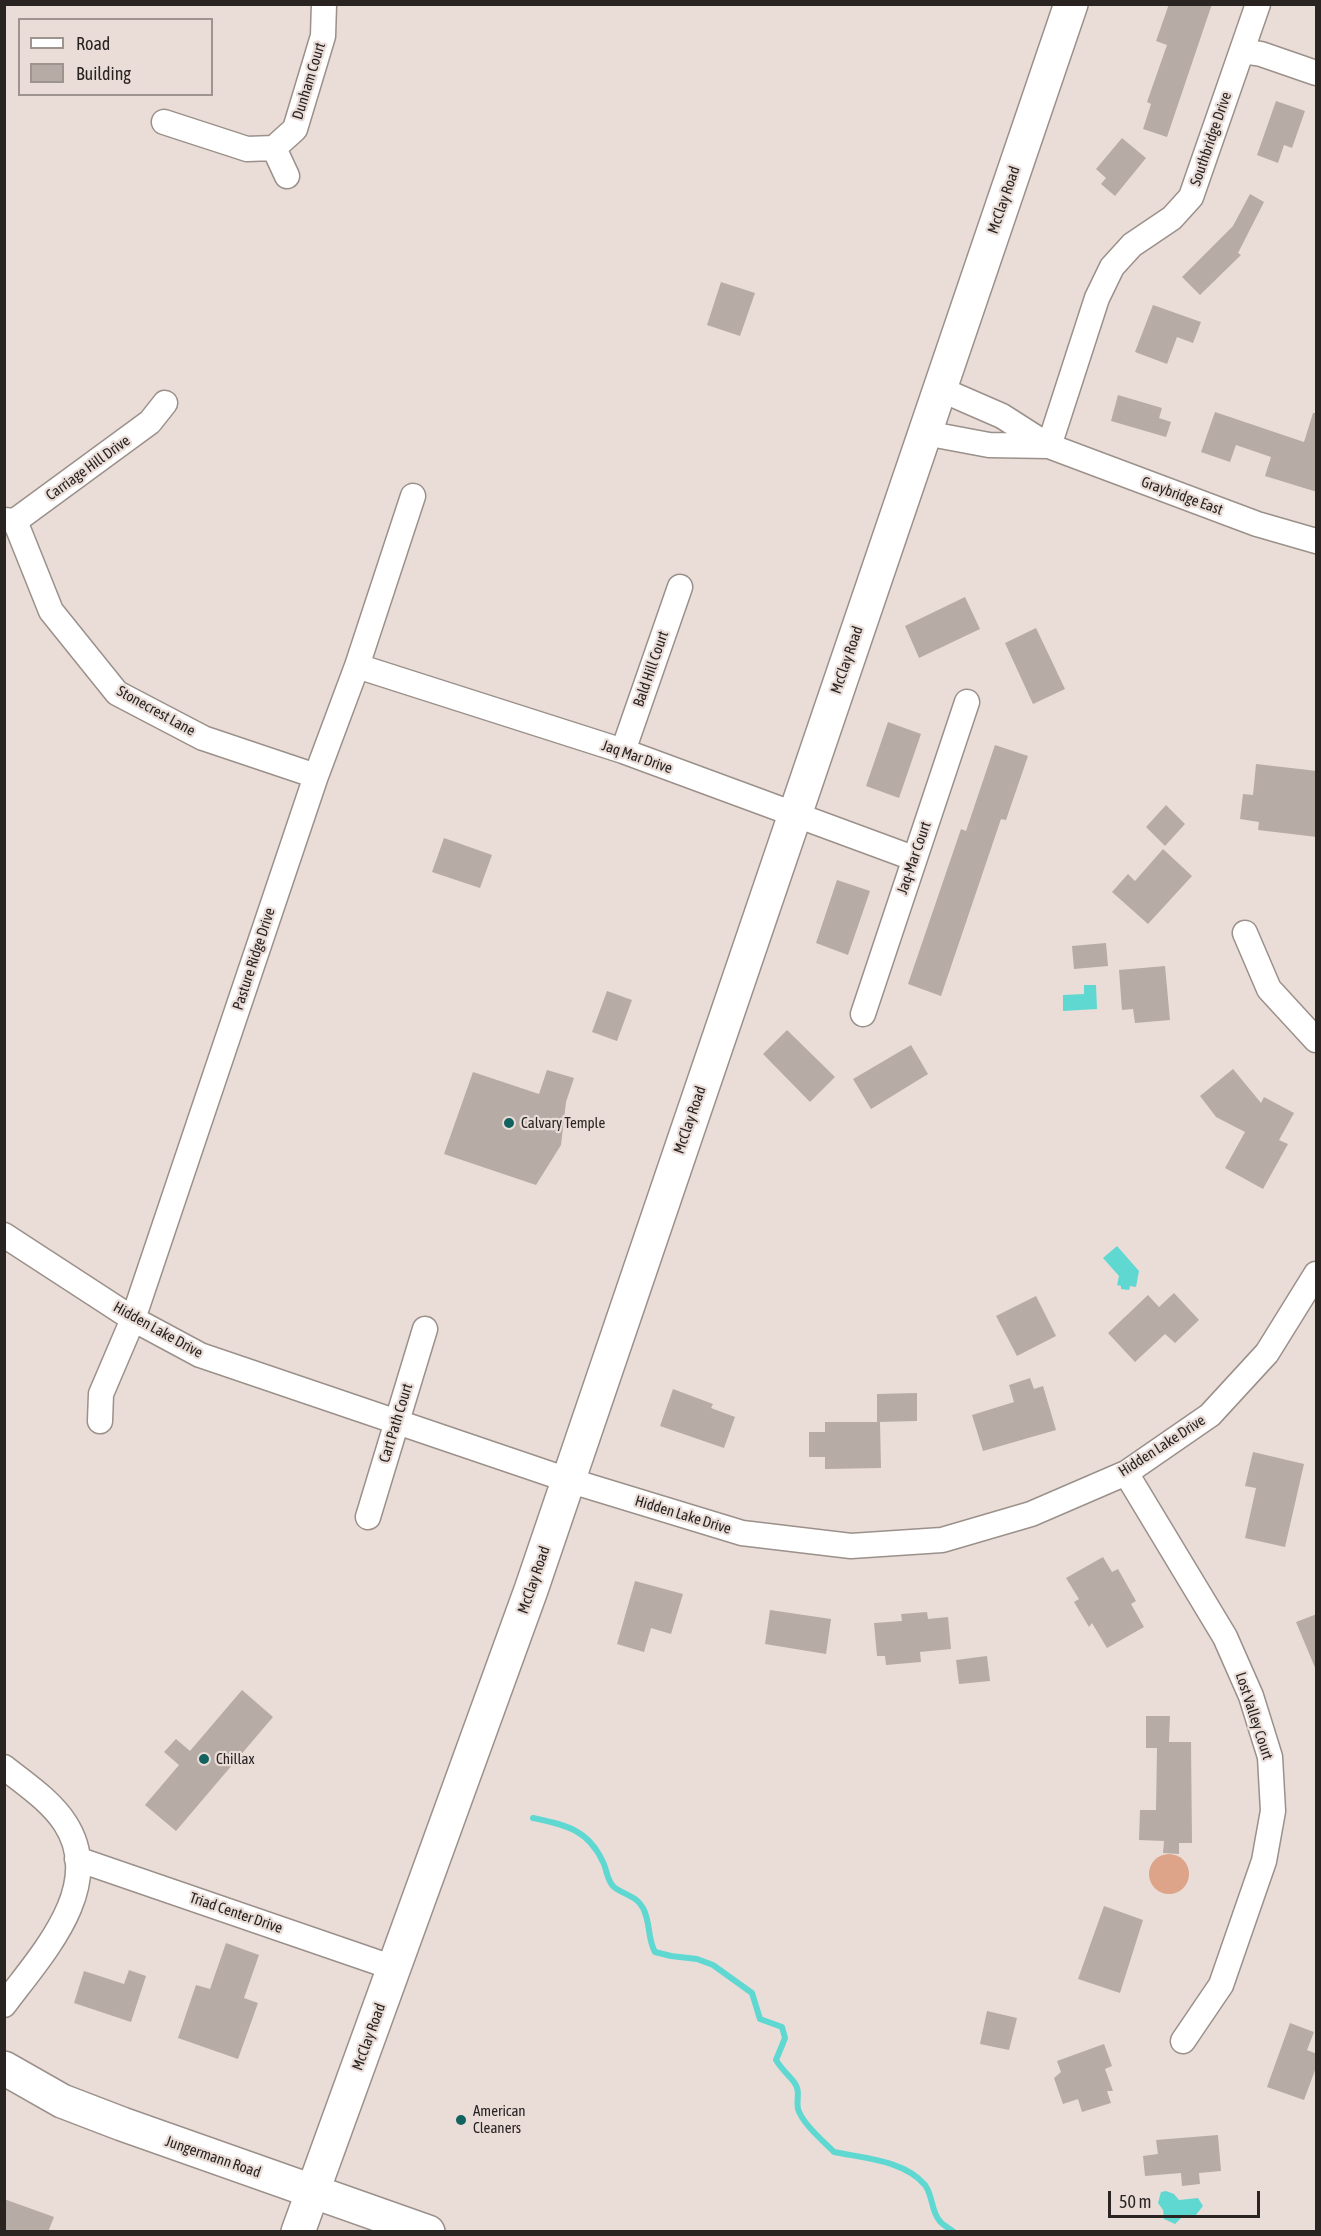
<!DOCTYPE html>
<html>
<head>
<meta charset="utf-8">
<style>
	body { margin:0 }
	#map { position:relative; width:1321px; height:2236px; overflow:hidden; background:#eaddd8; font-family:"Asap Condensed",sans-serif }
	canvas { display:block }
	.frame { position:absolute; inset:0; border:6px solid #292422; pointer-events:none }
	.legend { position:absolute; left:18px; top:18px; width:195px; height:78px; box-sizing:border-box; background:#eaddd8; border:2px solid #9d938f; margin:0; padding:8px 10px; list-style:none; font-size:18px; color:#292422 }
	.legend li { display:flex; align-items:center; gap:12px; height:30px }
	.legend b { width:30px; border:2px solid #9d938f }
	.scale { position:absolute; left:1108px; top:2191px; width:152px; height:27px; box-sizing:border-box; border:3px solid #292422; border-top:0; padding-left:8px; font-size:18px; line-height:21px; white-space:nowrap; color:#292422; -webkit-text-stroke:4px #eaddd8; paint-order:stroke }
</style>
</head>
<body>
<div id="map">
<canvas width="1321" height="2236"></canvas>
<div class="frame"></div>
<ul class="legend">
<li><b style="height:8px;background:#fff"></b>Road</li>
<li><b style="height:16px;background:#b7aba6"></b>Building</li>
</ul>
<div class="scale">50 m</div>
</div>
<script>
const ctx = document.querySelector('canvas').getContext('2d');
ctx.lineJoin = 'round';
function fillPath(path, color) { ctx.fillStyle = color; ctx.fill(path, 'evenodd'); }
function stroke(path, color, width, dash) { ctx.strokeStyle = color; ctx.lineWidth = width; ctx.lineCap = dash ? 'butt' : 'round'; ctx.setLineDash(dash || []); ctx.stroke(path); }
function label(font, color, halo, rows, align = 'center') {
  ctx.font = font + ' "Asap Condensed",sans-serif'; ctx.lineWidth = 4.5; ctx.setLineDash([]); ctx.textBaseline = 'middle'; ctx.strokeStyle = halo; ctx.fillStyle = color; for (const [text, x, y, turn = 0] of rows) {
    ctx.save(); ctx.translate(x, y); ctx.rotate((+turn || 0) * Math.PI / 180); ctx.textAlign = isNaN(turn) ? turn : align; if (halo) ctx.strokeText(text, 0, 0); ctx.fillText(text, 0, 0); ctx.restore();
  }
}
fillPath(new Path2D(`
	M1149 1874a20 20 0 1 1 40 0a20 20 0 1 1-40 0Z`), '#dda489');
fillPath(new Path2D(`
	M1084 985H1096L1097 1009 1063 1011V995L1084 994Z
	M1117 1246 1139 1271 1136 1287 1130 1286 1129 1290 1121 1289V1286L1117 1285 1119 1276 1103 1258Z
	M1166 2191 1174 2194 1179 2200 1198 2198 1203 2206 1196 2215H1184L1175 2224 1164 2219 1163 2210 1158 2203 1161 2192Z`), '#60d8d2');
stroke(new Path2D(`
	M533 1818C565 1825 588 1829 603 1862 607 1870 607 1881 614 1887 624 1895 637 1896 643 1908 651 1923 647 1938 655 1952L671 1956 697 1959 713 1965 752 1993 760 2019 782 2027 785 2038 776 2060C782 2070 788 2074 794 2082 801 2091 796 2099 798 2109 802 2123 823 2141 834 2152 863 2158 904 2160 925 2185 933 2196 931 2210 939 2220 942 2225 949 2228 954 2232`), '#60d8d2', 6);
fillPath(new Path2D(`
	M1169 4H1212L1167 137 1143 129 1151 104 1147 102 1167 45 1156 41Z
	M1276 101 1305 111 1292 148 1284 145 1278 163 1257 155Z
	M1122 138 1146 158 1115 196 1101 184 1106 178 1096 169Z
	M1250 194 1264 202 1238 253 1241 255 1200 295 1182 277 1233 226Z
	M721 282 755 293 740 336 707 325Z
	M1153 305 1201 322 1193 343 1177 337 1167 364 1135 352Z
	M1118 395 1162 408 1159 418 1171 422 1166 437 1111 421Z
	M1215 412 1304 442 1313 413H1317V492L1265 476 1271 457 1236 445 1230 462 1201 452Z
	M965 597 980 629 919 658 905 626Z
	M1036 628 1065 689 1033 704 1005 643Z
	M888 722 921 734 899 798 866 786Z
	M995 745 1028 756 1006 820 1001 819 941 996 908 984 961 829 966 831Z
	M1256 764 1317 771V837L1258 830 1259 822 1240 819 1243 794 1253 795Z
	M1166 805 1185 824 1165 846 1146 827Z
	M444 838 492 855 480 888 432 872Z
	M1163 849 1192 876 1148 924 1112 892 1128 874 1135 881Z
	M837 880 870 891 848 955 816 943Z
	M1106 943 1108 966 1074 969 1072 946Z
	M1165 966 1170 1020 1135 1023 1133 1009 1122 1010 1119 970Z
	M607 991 632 1000 617 1041 592 1032Z
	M787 1030 835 1077 810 1102 763 1054Z
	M911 1045 928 1074 871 1109 853 1079Z
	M1233 1069 1261 1103 1264 1097 1294 1113 1279 1140 1288 1144 1263 1189 1225 1168 1245 1132 1216 1117 1200 1096Z
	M547 1070 574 1078 566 1102 561 1145 536 1185 444 1154 473 1072 539 1094Z
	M1174 1293 1199 1320 1175 1343 1165 1334 1135 1362 1108 1333 1148 1295 1159 1307Z
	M1036 1296 1056 1336 1017 1356 996 1316Z
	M1030 1378 1034 1389 1043 1386 1056 1430 983 1451 972 1415 1014 1402 1009 1385Z
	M673 1389 713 1404 711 1408 735 1417 724 1448 660 1426Z
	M917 1393V1421L877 1422V1394Z
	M825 1422H880L881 1468 825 1469V1457H809V1432H825Z
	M1253 1452 1304 1464 1285 1547 1245 1538 1256 1488 1245 1486Z
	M1103 1557 1112 1572 1118 1569 1136 1601 1131 1604 1144 1627 1107 1648 1092 1623 1089 1627 1074 1602 1079 1599 1066 1578Z
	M635 1581 683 1594 671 1634 651 1628 644 1652 617 1644Z
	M770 1610 831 1619 826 1654 765 1644Z
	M927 1612 928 1619 948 1617 951 1649 920 1652 921 1662 886 1665 885 1656H877L874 1623 902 1621 901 1614Z
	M1317 1614V1670H1316L1296 1622Z
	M987 1656 990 1681 959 1684 956 1660Z
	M242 1690 273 1717 176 1831 145 1805 179 1765 164 1752 176 1739 190 1751Z
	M1146 1716H1170L1169 1742H1191L1192 1843H1179V1854L1163 1853 1164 1841 1139 1840 1140 1810H1156L1157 1748H1146Z
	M1104 1906 1143 1920 1120 1993 1078 1979Z
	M226 1943 259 1955 244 1998 258 2003 238 2059 178 2038 196 1985 210 1989Z
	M129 1970 146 1976 131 2022 74 2003 84 1971 124 1984Z
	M987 2011 1017 2018 1009 2050 980 2044Z
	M1290 2023 1314 2032 1307 2050 1317 2054V2065L1304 2100 1267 2087Z
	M1104 2044 1112 2066 1105 2069 1113 2091H1107L1111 2103 1082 2112 1078 2099 1063 2104 1054 2078 1061 2072 1057 2061Z
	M1218 2135 1221 2171 1199 2173 1200 2184 1182 2186 1181 2173 1145 2176 1143 2156 1158 2154 1156 2140Z
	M4 2199 54 2217 48 2232H4Z`), '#b7aba6');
const minor = new Path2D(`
	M1242 51 1261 54 1316 73
	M164 122 247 149 274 148 295 129 323 36 324 4
	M274 148 287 176
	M940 389 1002 416 1049 446 1257 524 1316 541
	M925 433 989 445 1049 446
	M1049 446 1097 298 1112 267 1132 245 1172 218 1191 197 1258 4
	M4 520 15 521 150 422 165 403
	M15 521 51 611 117 693 203 738 316 776
	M357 666 623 751 913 858
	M623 751 680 587
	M1245 933 1269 989 1316 1040
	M863 1014 967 702
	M4 1235 133 1319 200 1355 568 1480 742 1533 851 1546 942 1540 1031 1514 1126 1473 1210 1415 1267 1353 1316 1274
	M100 1421 101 1394 133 1319 316 776 357 666 413 496
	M1126 1473 1225 1637 1251 1696 1270 1757 1273 1811 1264 1861 1221 1985 1183 2041
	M368 1517 425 1329
	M4 1767C25 1784 50 1800 65 1823 107 1887 40 1956 4 2005
	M77 1859 394 1968`);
const secondary = new Path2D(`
	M298 2232 531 1590 1071 4`);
const primary = new Path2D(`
	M4 2068 62 2101 122 2124 428 2232`);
stroke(minor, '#9b908a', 27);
stroke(secondary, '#9b908a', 36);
stroke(primary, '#9b908a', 36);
stroke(minor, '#fff', 24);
stroke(secondary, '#fff', 33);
stroke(primary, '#fff', 33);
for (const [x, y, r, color] of [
	[509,1123,6,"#12625f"],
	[204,1759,6,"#12625f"],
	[461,2120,6,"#12625f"]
]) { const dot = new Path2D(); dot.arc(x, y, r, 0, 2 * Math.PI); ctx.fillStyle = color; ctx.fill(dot); stroke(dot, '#eaddd8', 2); }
label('15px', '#292422', '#eaddd8', [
	["Dunham Court",309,81,-73],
	["Southbridge Drive",1211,139,-71],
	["McClay Road",1004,200,-71],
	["Carriage Hill Drive",88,468,-36],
	["Graybridge East",1182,496,20],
	["McClay Road",847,660,-71],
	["Bald Hill Court",651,669,-71],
	["Stonecrest Lane",156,711,29],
	["Jaq Mar Drive",637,757,19],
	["Jaq-Mar Court",914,858,-71],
	["Pasture Ridge Drive",254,959,-72],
	["McClay Road",690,1120,-71],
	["Hidden Lake Drive",158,1330,29],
	["Cart Path Court",396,1423,-73],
	["Hidden Lake Drive",1162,1446,-33],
	["Hidden Lake Drive",683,1515,17],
	["McClay Road",534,1580,-71],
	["Lost Valley Court",1254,1716,72],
	["Triad Center Drive",236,1913,19],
	["McClay Road",369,2037,-70],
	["Jungermann Road",213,2157,19]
]);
label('15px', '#292422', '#eaddd8', [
	["Calvary Temple",521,1123],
	["Chillax",216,1759],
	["American",473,2111],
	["Cleaners",473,2128]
], 'left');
</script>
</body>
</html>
